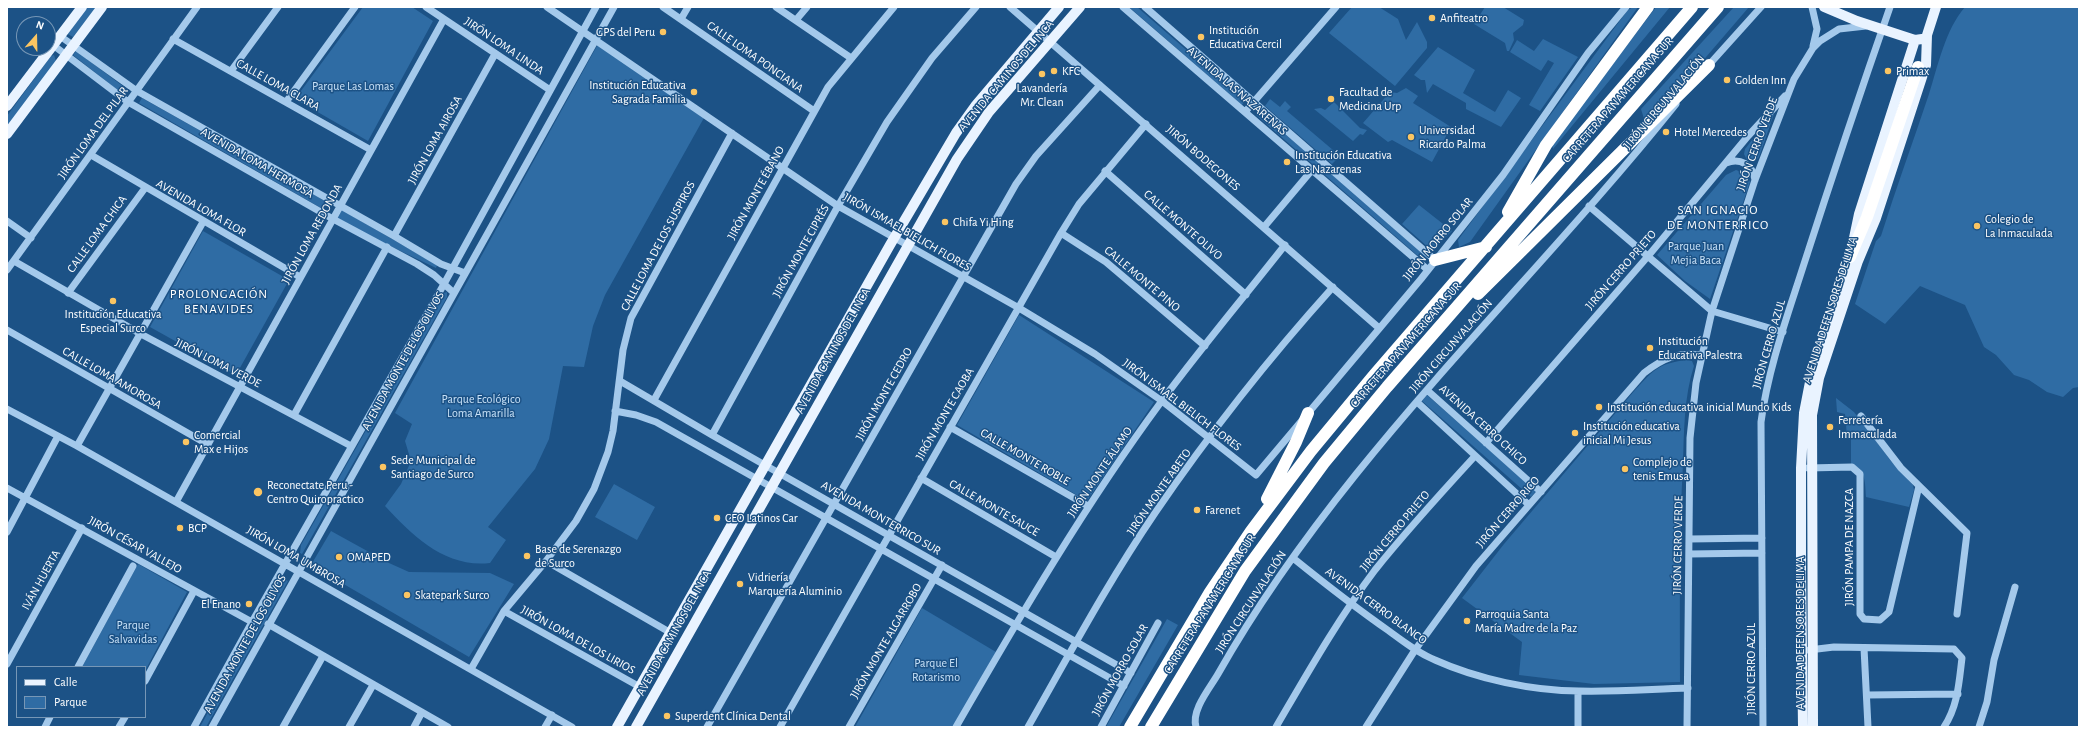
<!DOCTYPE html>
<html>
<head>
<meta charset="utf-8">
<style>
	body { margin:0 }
	#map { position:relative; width:2086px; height:734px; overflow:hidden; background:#1c5286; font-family:"Alegreya Sans",sans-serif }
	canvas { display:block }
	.frame { position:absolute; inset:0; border:8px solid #fff; pointer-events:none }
	.legend { position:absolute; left:16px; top:666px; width:130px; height:52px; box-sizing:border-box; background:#1c5286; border:1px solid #7797b6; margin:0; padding:5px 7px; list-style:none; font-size:12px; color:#fff }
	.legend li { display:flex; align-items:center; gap:8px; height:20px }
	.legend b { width:20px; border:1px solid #7797b6 }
	.north { position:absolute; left:16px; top:16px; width:40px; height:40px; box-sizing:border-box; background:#1c5286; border:1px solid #7797b6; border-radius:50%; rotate:20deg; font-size:11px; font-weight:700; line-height:16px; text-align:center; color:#fff }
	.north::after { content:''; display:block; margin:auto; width:14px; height:18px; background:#fbc562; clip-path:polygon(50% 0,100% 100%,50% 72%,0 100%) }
</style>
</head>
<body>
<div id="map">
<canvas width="2086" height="734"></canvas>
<div class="frame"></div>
<ul class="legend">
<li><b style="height:5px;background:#e9f3ff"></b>Calle</li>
<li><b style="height:11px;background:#2f6ca4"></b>Parque</li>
</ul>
<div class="north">N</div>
</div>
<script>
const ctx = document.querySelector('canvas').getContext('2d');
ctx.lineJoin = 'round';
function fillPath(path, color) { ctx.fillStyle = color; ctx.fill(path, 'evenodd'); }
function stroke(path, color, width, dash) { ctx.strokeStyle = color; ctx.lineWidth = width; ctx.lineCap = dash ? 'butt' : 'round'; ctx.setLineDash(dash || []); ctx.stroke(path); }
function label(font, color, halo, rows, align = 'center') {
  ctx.font = font + ' "Alegreya Sans",sans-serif'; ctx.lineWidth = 3; ctx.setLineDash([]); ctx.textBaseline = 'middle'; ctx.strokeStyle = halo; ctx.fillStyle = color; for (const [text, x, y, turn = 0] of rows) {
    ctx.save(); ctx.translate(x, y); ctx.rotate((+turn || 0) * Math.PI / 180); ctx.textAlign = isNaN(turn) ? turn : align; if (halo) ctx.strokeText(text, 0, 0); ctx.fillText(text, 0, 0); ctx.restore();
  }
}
fillPath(new Path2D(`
	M86 7H97L73 37 66 33Z
	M363 7H412L433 21 368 141 295 99Z
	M1129 7H1137L1245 101 1242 105Z
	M1352 7H1379L1398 19 1406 40 1417 22 1427 42V48L1395 86 1329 33Z
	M1485 7H1503L1524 20 1523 25 1513 33 1514 40 1509 51H1507L1505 43 1474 24Z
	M1633 7H1638L1470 242 1459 247 1458 240 1627 11Z
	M1656 7H1670L1553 149 1552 144Z
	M1734 7H1749L1694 71 1645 122 1641 109Z
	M1965 7H2079V387L2073 388 2063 397 2047 392 2029 380 2014 375 1996 355 1984 347 1965 305 1920 286 1885 324 1855 304 1876 241 1881 236C1896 188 1913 142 1929 94 1938 66 1945 30 1965 7Z
	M1543 39 1578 57 1540 111 1529 105 1554 63 1548 60 1541 71 1510 52 1517 40 1534 51Z
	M598 44 705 116 605 295 593 326 584 367 563 366 549 439 535 469 488 527 506 540 490 563C445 568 413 536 385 506L401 484 411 461 405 441 412 424 395 413Z
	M1438 47 1475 70 1463 93 1495 112 1508 90 1521 98 1501 127 1466 109V103L1433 84 1427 93 1425 80H1421L1414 75Z
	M76 51 124 87 120 92 73 55Z
	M54 55 56 61 7 127V116L51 56Z
	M1406 88 1418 96 1413 103 1451 127 1432 162 1392 140 1388 142 1363 123 1390 92 1397 93Z
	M142 98 325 201 321 208 139 103Z
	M1270 99 1280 107 1285 101 1291 107 1287 111 1340 156 1332 164 1265 106Z
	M1334 102 1360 128 1367 130 1363 135 1360 134 1353 141 1314 109 1321 108 1325 110Z
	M1259 111 1428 258 1425 262 1256 115Z
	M1775 111 1759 157 1755 161 1747 160 1744 154 1745 149Z
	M1736 170 1747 174 1750 182 1710 299 1685 281 1657 255 1726 175Z
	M1419 205 1452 231 1434 249 1429 248 1402 224Z
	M342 210 437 265 436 268 336 220Z
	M203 231 289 280 236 375 150 327Z
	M447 292V297L302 554 300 553 301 545 444 293Z
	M1019 315 1154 402 1087 501 957 425Z
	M1688 360 1692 361 1694 366C1684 396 1684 432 1683 463 1679 536 1680 609 1680 682L1594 684 1519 675 1522 642 1462 598 1504 544 1635 390C1654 370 1658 363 1688 360Z
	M1427 395 1536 491 1531 497 1422 401Z
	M1836 398 1854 412 1891 461 1913 485 1914 490 1909 507 1866 497C1865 483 1866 469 1851 464V438L1847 436 1845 414 1837 412Z
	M614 484 655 507 637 540 595 517Z
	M331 531 389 563 409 572 490 573 514 584 469 657 311 565Z
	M138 564 187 592 145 671V667H82Z
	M282 577 288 581 206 727H200Z
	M922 608 996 652 953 727H855Z
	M1167 619 1178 625 1119 727H1106Z`), '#2f6ca4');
stroke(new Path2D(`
	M426 7 550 90
	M547 7 838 206 1019 308 1095 354 1162 401 1256 475 1421 279 1503 175 1588 53 1626 7
	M663 7 814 111
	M776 7 851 58
	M1010 7 1379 328
	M1123 7 1428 270
	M1145 7 1435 260
	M1812 7 1817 29 1813 46
	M681 19 688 7
	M796 20 807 7
	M60 36 137 91 394 236 441 264 465 273
	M173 39 371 150
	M53 45 128 102 333 219 417 264 434 275 454 293
	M1707 67 1761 7
	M231 71 278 7
	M286 102 355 7
	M1245 112 1336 7
	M91 155 300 277
	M1726 163C1740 157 1753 165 1755 180
	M1105 171 1246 295
	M1589 206 1712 311 1783 332
	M7 221 31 238
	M1264 227 1312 170
	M1061 233 1106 262 1205 346
	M394 236 495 54
	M14 261 139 333 351 446
	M7 270 197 7
	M68 293 145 188
	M7 330 207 444
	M620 381 712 435 1131 673
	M1427 390 1541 492
	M654 400 828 87 894 7
	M1417 402 1529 505
	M7 409 77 446 572 727
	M615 411 636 415 656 422 1124 686
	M294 415 387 247
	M1861 416 1901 468 1967 533 1957 614
	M950 427 1088 506
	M712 435 838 206 887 122 932 58 976 7
	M1486 443 1649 255 1748 136 1785 96
	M77 446 203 222
	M1808 468 1852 467 1860 474V614L1864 619 1880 620 1889 612 1919 486
	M921 478 1056 557
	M7 488 252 622
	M176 502 444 19
	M7 532 58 436
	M1689 539 1762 538
	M1689 554 1762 553
	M1293 558C1324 583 1356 608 1389 631 1404 642 1418 653 1435 660 1477 679 1533 691 1579 691 1615 692 1652 689 1688 688
	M546 561 671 633
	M504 611 640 687
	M268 624 448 727
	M1864 648 1868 727
	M1809 650 1834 647 1954 649 1962 658C1959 682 1958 706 1944 727
	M7 664 82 528
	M78 667 133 566
	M471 669 504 611 546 561 576 521 594 489 608 452 613 431 623 350 631 318 732 133
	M145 681 194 591
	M1867 695 1958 694
	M45 727 50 717
	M119 727 125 717
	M194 727 252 622 444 284 596 7
	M212 727 614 7
	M283 727 323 656
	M349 727 373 685
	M414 727 422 712
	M545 727 552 715
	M707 727 1016 184 1036 156 1100 85
	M780 727 1061 233 1079 204 1146 124
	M849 727 942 565
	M956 727C1020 616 1085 505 1161 402 1201 348 1244 297 1285 245
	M1028 727C1069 655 1108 582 1155 513 1209 434 1269 358 1333 287
	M1101 727 1158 623
	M1196 727C1191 710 1210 688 1218 674 1339 460 1524 294 1676 104
	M1276 727C1307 674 1338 619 1375 570 1407 530 1441 493 1475 456
	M1366 727 1415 650 1476 566 1644 373C1663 358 1678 352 1701 355
	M1578 727V691
	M1687 727 1690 438 1696 383 1712 311 1755 180 1794 79 1813 48 1820 41 1839 29 1866 26
	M1763 727 1761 422C1768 369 1787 317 1803 267 1831 180 1860 93 1890 7
	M1979 727 1987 702 1994 660 2015 587`), '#a4c9eb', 7);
stroke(new Path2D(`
	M1824 7 1857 21 1915 40 1922 39
	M7 106 82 7
	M7 134 102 7
	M617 727 890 245 956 133 976 105 1059 7
	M636 727 957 159 989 112 1080 7
	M1803 727 1801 574V468L1804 413 1811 377 1850 257 1859 214 1915 40
	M1813 727 1812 415 1819 378 1858 261 1876 218 1926 65 1927 35 1936 7`), '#e9f3ff', 10);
stroke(new Path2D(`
	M1508 212 1546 145 1648 7
	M1850 257 1867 217 1918 67
	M1435 260 1486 247
	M1478 294 1709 65
	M1267 499 1296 442 1308 413
	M1130 727 1210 592 1251 531 1311 451 1374 375 1692 7
	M1151 727 1245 571 1324 463 1387 387 1718 7`), '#fff', 12);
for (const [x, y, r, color] of [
	[1432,18,4,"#fbc562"],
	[663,32,4,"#fbc562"],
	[1201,37,4,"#fbc562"],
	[1054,71,4,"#fbc562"],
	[1888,71,4,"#fbc562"],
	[1042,74,4,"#fbc562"],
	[1727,80,4,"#fbc562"],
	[694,92,4,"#fbc562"],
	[1331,99,4,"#fbc562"],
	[1666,132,4,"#fbc562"],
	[1411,137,4,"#fbc562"],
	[1287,162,4,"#fbc562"],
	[945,222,4,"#fbc562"],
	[1977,226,4,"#fbc562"],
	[113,301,4,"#fbc562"],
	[1650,348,4,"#fbc562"],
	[1599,407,4,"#fbc562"],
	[1830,427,4,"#fbc562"],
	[1575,433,4,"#fbc562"],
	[186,442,4,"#fbc562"],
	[383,467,4,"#fbc562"],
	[1625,469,4,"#fbc562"],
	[258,492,5,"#fbc562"],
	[1197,510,4,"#fbc562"],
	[717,518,4,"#fbc562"],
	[180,528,4,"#fbc562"],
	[527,556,4,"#fbc562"],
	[339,557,4,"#fbc562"],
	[740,584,4,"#fbc562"],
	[407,595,4,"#fbc562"],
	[249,604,4,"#fbc562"],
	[1467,621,4,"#fbc562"],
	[667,716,4,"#fbc562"]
]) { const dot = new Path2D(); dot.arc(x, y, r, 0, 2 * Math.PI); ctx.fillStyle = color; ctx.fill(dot); stroke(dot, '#1c5286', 1.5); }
label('12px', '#fff', '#1c5286', [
	["Anfiteatro",1440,18],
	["Institución",1209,30],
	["Educativa Cercil",1209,44],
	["GPS del Peru",655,32,"right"],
	["KFC",1062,71],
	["Primax",1896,71],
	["Golden Inn",1735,80],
	["Institución Educativa",686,85,"right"],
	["Sagrada Familia",686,99,"right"],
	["Lavandería",1042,88,"center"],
	["Mr. Clean",1042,102,"center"],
	["Facultad de",1339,92],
	["Medicina Urp",1339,106],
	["Universidad",1419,130],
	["Ricardo Palma",1419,144],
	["Hotel Mercedes",1674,132],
	["Institución Educativa",1295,155],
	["Las Nazarenas",1295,169],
	["Colegio de",1985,219],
	["La Inmaculada",1985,233],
	["Chifa Yi Hing",953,222],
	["Institución Educativa",113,314,"center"],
	["Especial Surco",113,328,"center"],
	["Institución",1658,341],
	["Educativa Palestra",1658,355],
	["Institución educativa inicial Mundo Kids",1607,407],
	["Ferretería",1838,420],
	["Immaculada",1838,434],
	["Institución educativa",1583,426],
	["inicial Mi Jesus",1583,440],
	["Comercial",194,435],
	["Max e Hijos",194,449],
	["Sede Municipal de",391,460],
	["Santiago de Surco",391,474],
	["Complejo de",1633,462],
	["tenis Emusa",1633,476],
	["Reconectate Peru -",267,485],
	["Centro Quiropractico",267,499],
	["Farenet",1205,510],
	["CEO Latinos Car",725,518],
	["BCP",188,528],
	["Base de Serenazgo",535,549],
	["de Surco",535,563],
	["OMAPED",347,557],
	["Vidriería",748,577],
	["Marquería Aluminio",748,591],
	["Skatepark Surco",415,595],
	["El Enano",241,604,"right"],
	["Parroquia Santa",1475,614],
	["María Madre de la Paz",1475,628],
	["Superdent Clínica Dental",675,716]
], 'left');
label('12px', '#fff', '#1c5286', [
	["JIRÓN LOMA LINDA",504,46,34],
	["CALLE LOMA PONCIANA",755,57,35],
	["AVENIDA CAMINOS DEL INCA",1006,76,-50],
	["CALLE LOMA CLARA",278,85,29],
	["AVENIDA LAS NAZARENAS",1237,91,41],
	["CARRETERA PANAMERICANA SUR",1618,100,-49],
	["JIRÓN CIRCUNVALACIÓN",1664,102,-50],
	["JIRÓN LOMA DEL PILAR",93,133,-54],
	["JIRÓN LOMA AIROSA",435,140,-61],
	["JIRÓN CERRO VERDE",1757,144,-70],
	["JIRÓN BODEGONES",1203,158,41],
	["AVENIDA LOMA HERMOSA",257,163,30],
	["JIRÓN MONTE ÉBANO",756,193,-61],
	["AVENIDA LOMA FLOR",201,208,30],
	["CALLE MONTE OLIVO",1183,225,41],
	["JIRÓN ISMAEL BIELICH FLORES",907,232,30],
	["CALLE LOMA CHICA",97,234,-54],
	["JIRÓN LOMA REDONDA",312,234,-61],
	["JIRÓN MORRO SOLAR",1438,239,-51],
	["CALLE LOMA DE LOS SUSPIROS",658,246,-62],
	["JIRÓN MONTE CIPRÉS",801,251,-61],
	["JIRÓN CERRO PRIETO",1621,270,-49],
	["CALLE MONTE PINO",1142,279,40],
	["AVENIDA DEFENSORES DE LIMA",1830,310,-72],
	["JIRÓN CERRO AZUL",1769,344,-74],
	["CARRETERA PANAMERICANA SUR",1406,345,-49],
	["JIRÓN CIRCUNVALACIÓN",1451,346,-49],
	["AVENIDA CAMINOS DEL INCA",833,351,-61],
	["AVENIDA MONTE DE LOS OLIVOS",403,361,-61],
	["JIRÓN LOMA VERDE",218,363,27],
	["CALLE LOMA AMOROSA",112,378,30],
	["JIRÓN MONTE CEDRO",884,394,-61],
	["JIRÓN ISMAEL BIELICH FLORES",1182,405,37],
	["JIRÓN MONTE CAOBA",945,414,-60],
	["AVENIDA CERRO CHICO",1483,425,42],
	["CALLE MONTE ROBLE",1025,457,30],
	["JIRÓN MONTE ÁLAMO",1100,472,-56],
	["JIRÓN MONTE ABETO",1159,492,-55],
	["CALLE MONTE SAUCE",994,508,30],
	["JIRÓN CERRO RICO",1508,512,-49],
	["AVENIDA MONTERRICO SUR",881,518,30],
	["JIRÓN CERRO PRIETO",1395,531,-50],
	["JIRÓN CÉSAR VALLEJO",135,545,29],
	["JIRÓN CERRO VERDE",1678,545,-89],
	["JIRÓN PAMPA DE NAZCA",1849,547,-90],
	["JIRÓN LOMA UMBROSA",296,557,30],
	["IVÁN HUERTA",41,580,-61],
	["JIRÓN CIRCUNVALACIÓN",1251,602,-57],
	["CARRETERA PANAMERICANA SUR",1210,604,-58],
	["AVENIDA CERRO BLANCO",1376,606,36],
	["AVENIDA CAMINOS DEL INCA",674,633,-61],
	["AVENIDA DEFENSORES DE LIMA",1800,633,-90],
	["JIRÓN LOMA DE LOS LIRIOS",578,640,29],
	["JIRÓN MONTE ALGARROBO",886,641,-60],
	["AVENIDA MONTE DE LOS OLIVOS",245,644,-61],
	["JIRÓN CERRO AZUL",1751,669,-90],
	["JIRÓN MORRO SOLAR",1120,670,-61]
]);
label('12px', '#c9e2f8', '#1c5286', [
	["Parque Las Lomas",353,86],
	["Parque Juan",1696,246],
	["Mejia Baca",1696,260],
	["Parque Ecológico",481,399],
	["Loma Amarilla",481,413],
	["Parque",133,625],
	["Salvavidas",133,639],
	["Parque El",936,663],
	["Rotarismo",936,677]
]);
ctx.letterSpacing = '1px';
label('13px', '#fff', '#1c5286', [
	["SAN IGNACIO",1718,210],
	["DE MONTERRICO",1718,225],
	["PROLONGACIÓN",219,294],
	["BENAVIDES",219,309]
]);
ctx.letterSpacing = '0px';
</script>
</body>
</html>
